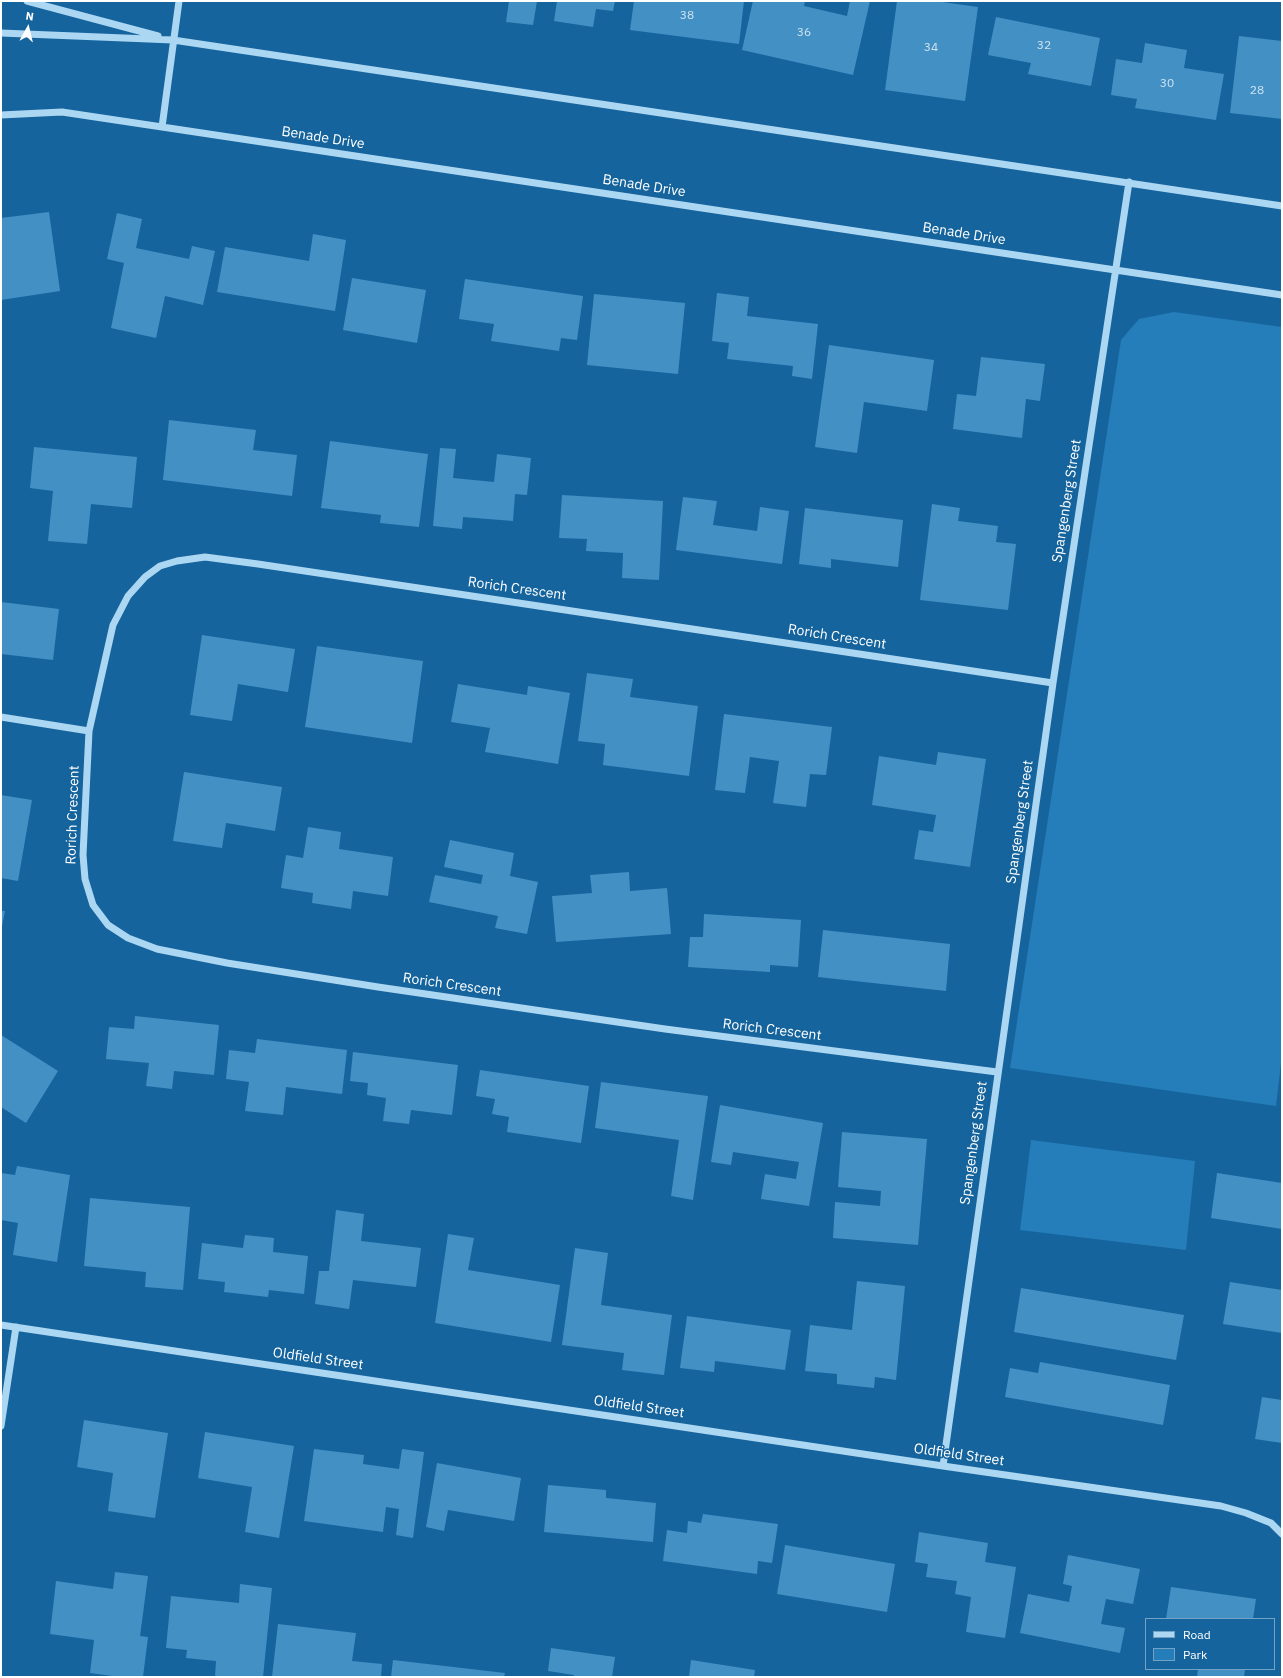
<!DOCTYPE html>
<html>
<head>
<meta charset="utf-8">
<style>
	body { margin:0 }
	#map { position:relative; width:1283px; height:1678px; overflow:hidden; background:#15649d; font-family:"IBM Plex Sans",sans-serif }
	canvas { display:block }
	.frame { position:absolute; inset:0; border:2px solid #fff; pointer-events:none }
	.legend { position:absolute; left:1145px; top:1618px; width:130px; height:52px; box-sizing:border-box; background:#15649d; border:1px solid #73a2c4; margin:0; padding:5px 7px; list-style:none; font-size:12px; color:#fff }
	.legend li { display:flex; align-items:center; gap:8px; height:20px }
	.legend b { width:20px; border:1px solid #73a2c4 }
	.north { position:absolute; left:8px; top:8px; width:40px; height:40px; -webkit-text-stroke:3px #15649d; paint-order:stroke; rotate:8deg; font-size:11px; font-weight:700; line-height:16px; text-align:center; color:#fff }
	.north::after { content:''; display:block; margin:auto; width:14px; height:18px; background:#fff; clip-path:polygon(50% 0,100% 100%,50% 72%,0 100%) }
</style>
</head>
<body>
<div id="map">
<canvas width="1283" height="1678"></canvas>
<div class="frame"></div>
<ul class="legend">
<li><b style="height:5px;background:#acd7f3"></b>Road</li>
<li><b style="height:11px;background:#257eb9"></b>Park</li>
</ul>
<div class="north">N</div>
</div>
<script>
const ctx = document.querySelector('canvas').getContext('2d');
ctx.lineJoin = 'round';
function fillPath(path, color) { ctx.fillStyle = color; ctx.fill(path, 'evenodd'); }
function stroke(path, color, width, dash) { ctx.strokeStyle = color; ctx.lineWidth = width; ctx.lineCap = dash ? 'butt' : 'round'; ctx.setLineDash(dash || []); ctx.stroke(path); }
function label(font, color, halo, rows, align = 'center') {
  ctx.font = font + ' "IBM Plex Sans",sans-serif'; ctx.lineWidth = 3; ctx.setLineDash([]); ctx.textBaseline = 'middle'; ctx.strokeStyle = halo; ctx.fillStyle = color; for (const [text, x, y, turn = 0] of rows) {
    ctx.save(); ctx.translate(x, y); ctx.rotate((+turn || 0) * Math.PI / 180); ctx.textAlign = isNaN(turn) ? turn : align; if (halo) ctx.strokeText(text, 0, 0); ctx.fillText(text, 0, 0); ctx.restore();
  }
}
fillPath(new Path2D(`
	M1174 312 1282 327V1055L1276 1106 1010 1068 1121 340 1139 319Z
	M1031 1140 1195 1161 1186 1250 1020 1230Z`), '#257eb9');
fillPath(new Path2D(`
	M509 1H537L533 25 506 22Z
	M557 1H615L613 11 596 9 593 27 554 21Z
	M634 1H744L739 44 630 30Z
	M753 1H805L804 6 847 16 850 1H870L853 75 742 50Z
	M897 1H935L978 7 965 101 885 90Z
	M996 17 1100 38 1091 86 1028 74 1031 63 988 55Z
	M1239 36 1282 41V119L1230 113Z
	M1145 43 1187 50 1184 68 1224 74 1216 120 1135 108 1137 99 1111 95 1116 59 1142 63Z
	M49 212 60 291 1 300V218Z
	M117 213 142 219 136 248 189 259 192 246 215 251 203 305 165 296 156 338 111 328 124 263 107 259Z
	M313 234 346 240 335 311 217 292 225 247 309 261Z
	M352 278 426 290 417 343 343 330Z
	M465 279 583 296 577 340 561 338 559 351 491 341 494 324 459 319Z
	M717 293 749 297 747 316 818 324 812 379 792 376 793 366 727 359 729 343 712 341Z
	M594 294 685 303 678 374 587 365Z
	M829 345 934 360 927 411 864 402 857 453 815 447Z
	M981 357 1045 364 1040 401 1026 399 1022 438 953 429 957 394 976 396Z
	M169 420 256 430 253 450 297 455 292 496 163 480Z
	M330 441 428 454 419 527 380 523 381 515 321 508Z
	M34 447 137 457 132 508 91 504 87 544 48 541 53 491 30 488Z
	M440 448 456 449 453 478 494 482 497 454 531 458 527 495 515 494 513 521 463 517 462 529 433 526Z
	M562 495 663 501 659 580 622 578 623 553 586 551 587 539 559 538Z
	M683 497 717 501 713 525 757 531 760 507 789 511 782 564 676 550Z
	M932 504 960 508 958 521 998 526 996 542 1016 544 1008 610 920 600Z
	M805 508 903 520 898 567 831 559V568L799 564Z
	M1 602 59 609 53 660 1 654Z
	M202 635 295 649 288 692 238 684 232 721 190 715Z
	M317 646 423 661 412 743 305 727Z
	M587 673 633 679 630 697 698 706 689 776 603 765 605 744 578 741Z
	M458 684 527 695 528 686 570 693 558 764 485 752 490 728 451 722Z
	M724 714 832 727 826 775 810 774 806 807 773 803 779 761 750 757 745 793 715 790Z
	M938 752 986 759 970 867 914 859 919 830 933 832 936 815 872 805 879 756 936 765Z
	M184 772 282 787 275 831 226 823 222 848 173 841Z
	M1 795 32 800 18 881 1 878Z
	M308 827 341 832 339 849 393 857 388 896 353 891 351 909 312 903 313 893 281 888 286 855 303 858Z
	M450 840 514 853 510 876 538 882 527 934 495 928 498 916 429 902 435 875 481 884 483 875 444 867Z
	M629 872 630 891 667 888 671 934 556 942 552 896 592 893 590 875Z
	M1 911H5L2 926H1Z
	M704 914 801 920 798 967 770 965V972L688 967 690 937H703Z
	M823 930 950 944 946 991 818 977Z
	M135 1016 219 1025 214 1075 174 1071 172 1089 146 1086 149 1063 106 1059 109 1027 134 1029Z
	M1 1035 58 1071 26 1123 1 1107Z
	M257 1039 347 1050 342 1094 286 1087 283 1115 245 1111 249 1082 226 1079 229 1050 255 1053Z
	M353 1052 458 1065 452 1115 411 1110 409 1124 383 1121 386 1098 367 1095 368 1083 350 1081Z
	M480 1070 589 1086 581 1143 507 1132 509 1117 492 1114 495 1099 476 1096Z
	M601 1082 708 1096 693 1200 671 1196 679 1140 595 1128Z
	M720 1105 823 1123 809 1206 761 1199 765 1174 796 1179 799 1162 733 1152 731 1165 711 1162Z
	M842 1132 927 1139 918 1245 833 1238 835 1202 880 1206 881 1191 838 1187Z
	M17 1166 70 1175 57 1262 13 1255 18 1223 1 1220V1173L15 1175Z
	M1217 1173 1282 1183V1229L1211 1218Z
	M90 1198 190 1207 183 1290 145 1287 146 1272 84 1266Z
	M336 1210 364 1214 361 1241 421 1248 416 1287 353 1280 349 1309 315 1304 319 1271H329Z
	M448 1234 474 1238 468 1270 560 1285 551 1342 435 1323Z
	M245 1235 274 1238 273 1252 308 1256 304 1294 269 1290 268 1297 224 1292 225 1282 198 1279 202 1243 243 1248Z
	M575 1248 608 1253 601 1305 672 1315 664 1375 622 1370 624 1353 562 1345Z
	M857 1281 905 1286 896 1380 875 1377 874 1388 837 1384V1374L805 1371 810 1325 852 1330Z
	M1230 1282 1282 1290V1333L1223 1324Z
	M1021 1288 1184 1315 1176 1360 1014 1332Z
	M687 1316 791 1330 785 1370 715 1361 714 1372 680 1368Z
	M1040 1362 1170 1385 1163 1425 1005 1397 1010 1368 1038 1373Z
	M1262 1397 1282 1400V1443L1255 1439Z
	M84 1420 168 1433 155 1518 108 1511 113 1473 77 1467Z
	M205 1432 294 1446 279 1538 245 1532 252 1487 198 1478Z
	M314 1449 364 1455 363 1464 399 1469 402 1449 424 1452 413 1538 396 1535 399 1509 386 1507 383 1532 304 1521Z
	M437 1463 521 1478 514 1521 448 1510 444 1531 426 1527Z
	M548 1485 606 1490V1498L656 1503 653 1542 544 1532Z
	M703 1514 778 1524 772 1563 758 1561 757 1574 663 1561 667 1530 687 1533 688 1521 701 1523Z
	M919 1532 988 1543 985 1562 1016 1567 1005 1638 966 1632 971 1597 955 1594 957 1581 926 1577 928 1564 915 1562Z
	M785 1545 895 1564 887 1612 777 1594Z
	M1068 1555 1140 1569 1133 1604 1106 1599 1101 1624 1125 1628 1120 1653 1020 1633 1028 1594 1069 1602 1072 1586 1063 1584Z
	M115 1572 148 1576 140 1636 148 1637 143 1677H120L90 1673 94 1640 50 1634 56 1581 113 1589Z
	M240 1584 272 1588 263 1677H215L216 1661 186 1658 187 1650 166 1648 171 1596 239 1603Z
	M1171 1587 1256 1599 1253 1619H1166Z
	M278 1624 356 1633 352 1661 382 1664 381 1677H272Z
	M551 1648 615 1657 612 1677H574V1675L548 1671Z
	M393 1660 505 1673 504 1677H391Z
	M691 1660 755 1670 754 1677H689Z
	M1198 1669H1245L1244 1677H1197Z`), '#4390c5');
stroke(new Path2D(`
	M27 1 158 36
	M1 33 173 40 1282 206
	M1 115 62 112 1282 295
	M162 127 179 1
	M1 717 89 731
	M997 1072 665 1029 378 987 227 963 157 949 128 938 108 925 93 905 85 879 83 855 89 731 113 625 128 596 145 577 160 566 177 561 205 557 258 564 1053 683
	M1 1325 943 1466 1221 1506 1246 1513 1271 1523 1282 1534
	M1 1426 16 1327
	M943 1466 1053 683 1129 182`), '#acd7f3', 7);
label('12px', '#d0e3f0', null, [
	["38",687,16],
	["36",804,33],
	["32",1044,46],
	["34",931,48],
	["30",1167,84],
	["28",1257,91]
]);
label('14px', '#fff', '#15649d', [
	["Benade Drive",323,138,9],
	["Benade Drive",644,186,9],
	["Benade Drive",964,234,9],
	["Spangenberg Street",1067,501,-81],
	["Rorich Crescent",517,589,8],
	["Rorich Crescent",837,637,9],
	["Rorich Crescent",73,815,-88],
	["Spangenberg Street",1020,822,-82],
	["Rorich Crescent",452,985,8],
	["Rorich Crescent",772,1030,7],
	["Spangenberg Street",974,1143,-82],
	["Oldfield Street",318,1359,8],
	["Oldfield Street",639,1407,8],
	["Oldfield Street",959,1455,8]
]);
</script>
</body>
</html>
